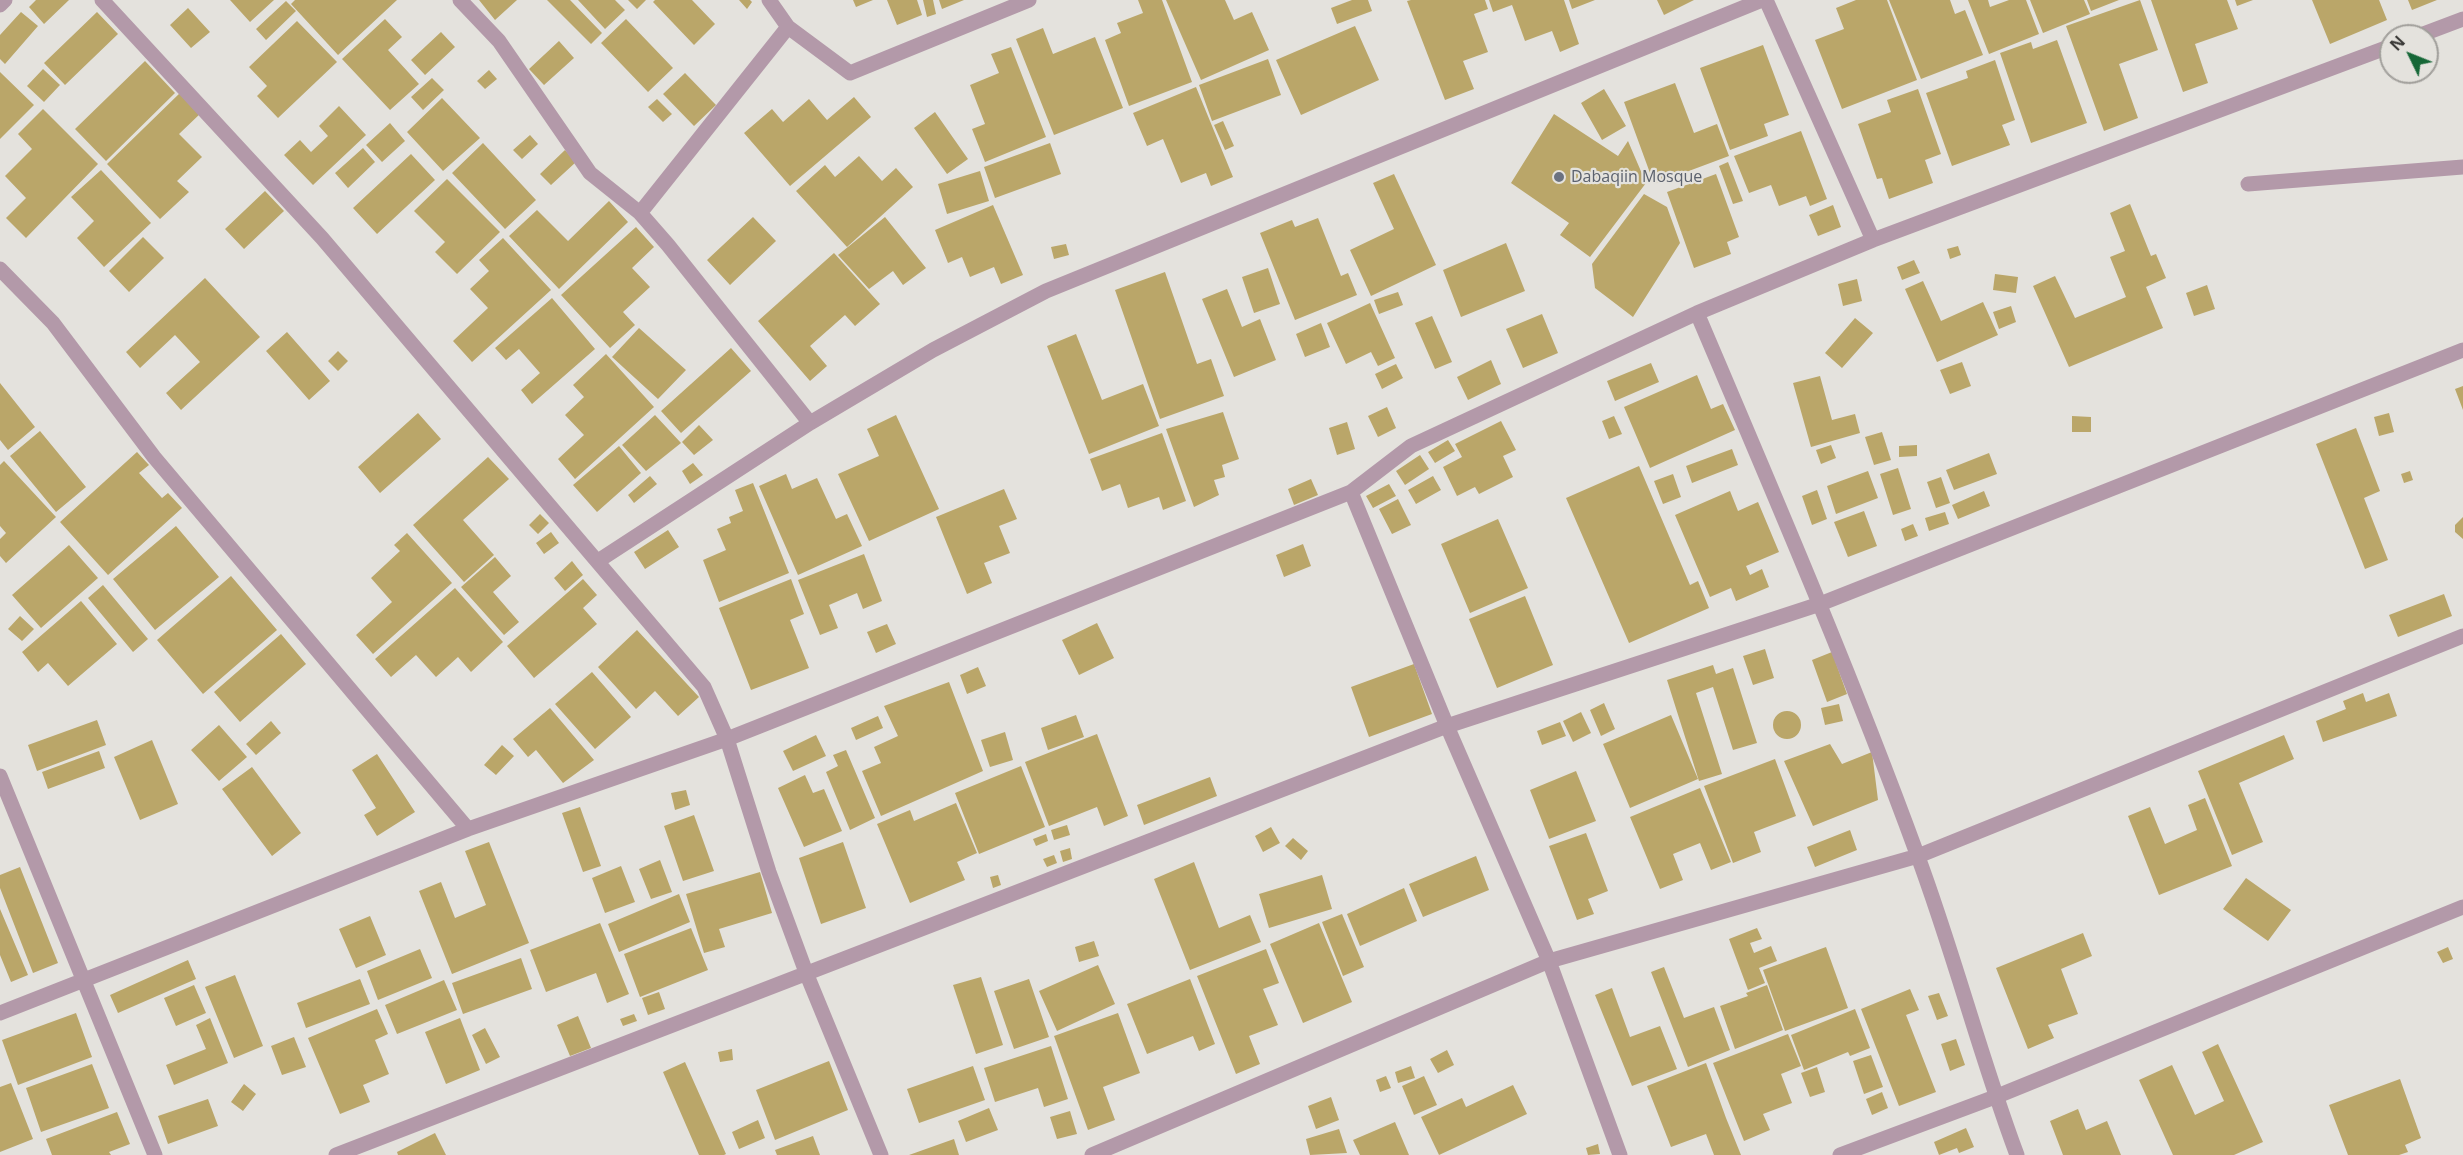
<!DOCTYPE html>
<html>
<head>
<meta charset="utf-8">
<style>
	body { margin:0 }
	#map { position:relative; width:2463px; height:1155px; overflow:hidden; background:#e4e2dd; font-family:"Open Sans",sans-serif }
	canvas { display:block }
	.north { position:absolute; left:2379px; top:24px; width:60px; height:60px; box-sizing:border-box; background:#e4e2dd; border:2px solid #a19f9b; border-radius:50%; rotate:313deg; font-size:16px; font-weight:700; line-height:24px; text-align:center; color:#3c3b39 }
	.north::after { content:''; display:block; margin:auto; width:21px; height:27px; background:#166737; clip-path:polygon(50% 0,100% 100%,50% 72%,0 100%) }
</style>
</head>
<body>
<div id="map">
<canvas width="2463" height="1155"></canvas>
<div class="north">N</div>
</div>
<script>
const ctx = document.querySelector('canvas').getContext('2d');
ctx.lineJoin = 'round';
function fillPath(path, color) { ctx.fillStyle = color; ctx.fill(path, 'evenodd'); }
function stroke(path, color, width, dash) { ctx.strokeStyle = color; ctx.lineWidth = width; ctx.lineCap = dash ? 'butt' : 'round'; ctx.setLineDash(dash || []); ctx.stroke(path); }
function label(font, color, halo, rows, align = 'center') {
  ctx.font = font + ' "Open Sans",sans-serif'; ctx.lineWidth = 4.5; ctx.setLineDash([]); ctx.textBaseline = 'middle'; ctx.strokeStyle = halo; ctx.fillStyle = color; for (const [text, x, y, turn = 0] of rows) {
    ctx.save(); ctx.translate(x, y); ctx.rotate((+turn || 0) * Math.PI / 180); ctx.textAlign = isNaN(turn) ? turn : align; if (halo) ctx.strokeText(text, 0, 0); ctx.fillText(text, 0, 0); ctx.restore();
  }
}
fillPath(new Path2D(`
	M36 0H69L44 24 29 7Z
	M230 0H274L250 22Z
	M295 0H397L338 55 291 4Z
	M479 0H517L495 20Z
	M547 0H570L602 33 591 44Z
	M578 0H615L625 10 605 29Z
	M628 0H646L637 9Z
	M655 0H692L715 24 694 45 653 2Z
	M739 0H750L752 2 747 9Z
	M853 0H873L856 7Z
	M887 0H917L922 15 897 25Z
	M923 0H933L936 14 927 17Z
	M939 0H964L942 9Z
	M1138 0H1162L1192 82 1129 106 1105 40 1121 33 1117 23 1143 13Z
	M1166 0H1225L1234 20 1252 12 1269 50 1201 80Z
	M1352 0H1368L1372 11 1337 24 1331 8Z
	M1411 0H1485L1488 9 1474 14 1488 52 1463 61 1474 89 1445 100 1407 1Z
	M1489 0H1564L1579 44 1560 52 1552 31 1525 41 1512 5 1493 12Z
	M1569 0H1595L1572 9Z
	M1657 0H1694L1664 15Z
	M1856 0H1887L1917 80 1842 109 1815 40 1844 29 1836 8Z
	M1889 0H1950L1955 14 1965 10 1983 55 1921 79Z
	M1968 0H1988L1990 7 2009 0H2026L2039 34 1989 54Z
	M2030 0H2084L2090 14 2043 33Z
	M2087 0H2119L2091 11Z
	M2140 0 2158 50 2119 64 2138 118 2104 131 2066 26Z
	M2151 0H2227L2238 29 2195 44 2208 83 2183 92Z
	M2235 0H2253L2237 6Z
	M2312 0H2379L2387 20 2330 44Z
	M2408 0H2437L2412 10Z
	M286 1 296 11 266 40 256 29Z
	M188 8 210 32 191 48 170 25Z
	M21 12 38 26 5 64 0 59V35Z
	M97 12 118 34 65 85 44 63Z
	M385 19 402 37 388 50 419 84 390 110 342 59Z
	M626 19 673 68 648 92 601 43Z
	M297 21 337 62 278 118 257 96 267 86 249 67Z
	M1355 26 1379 80 1301 115 1276 60Z
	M1043 28 1053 54 1095 37 1123 108 1054 135 1016 39Z
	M441 32 455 47 425 75 411 60Z
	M2057 40 2087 123 2031 143 2000 53 2031 42 2033 49Z
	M559 41 574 58 544 85 529 69Z
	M1763 45 1789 115 1764 124 1768 136 1730 150 1700 68Z
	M1011 47 1046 137 985 162 972 129 985 124 970 85 999 73 991 54Z
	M1268 59 1281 95 1212 121 1199 85Z
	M1995 60 2015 120 2002 125 2010 145 1952 166 1926 93 1968 78 1966 71Z
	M145 61 175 93 106 161 75 129Z
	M43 69 60 85 44 102 27 86Z
	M489 70 497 79 485 89 477 81Z
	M0 72 34 105 0 139Z
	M685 73 716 105 694 126 663 94Z
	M432 78 444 90 423 110 411 97Z
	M1675 83 1694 133 1717 124 1729 156 1654 184 1624 102Z
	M1196 87 1233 177 1211 186 1206 173 1181 183 1163 139 1147 146 1133 113Z
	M1604 89 1626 126 1602 140 1581 103Z
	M1918 89 1941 154 1925 160 1933 183 1889 199 1882 178 1877 179 1858 124 1891 112 1887 100Z
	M182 91 202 112 179 134 202 157 177 181 189 192 160 219 107 164Z
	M854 97 871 117 790 186 744 133 772 109 783 122 809 99 827 120Z
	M442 98 480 138 443 171 407 132Z
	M657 99 672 114 663 122 648 107Z
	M339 106 366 135 313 185 284 155 300 140 311 152 328 136 319 126Z
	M43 109 98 164 26 238 6 218 26 198 5 176 32 149 18 134Z
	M935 112 968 159 947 174 914 128Z
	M1554 114 1618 156 1628 141 1646 183 1590 257 1560 235 1569 223 1511 183Z
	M1223 121 1234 146 1225 150 1214 125Z
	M390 123 405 141 382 162 366 145Z
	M1801 131 1827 199 1810 206 1806 196 1779 206 1771 185 1749 193 1734 156Z
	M530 135 538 144 522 159 513 150Z
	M483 143 536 200 505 229 452 173Z
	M1050 143 1061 174 995 198 984 167Z
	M363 148 375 162 348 188 335 173Z
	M565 150 576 162 551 185 540 174Z
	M411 154 435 180 377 234 353 208Z
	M859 156 882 181 896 168 913 187 847 247 796 191 825 165 835 177Z
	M1728 162 1743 201 1733 204 1719 166Z
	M101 170 151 223 104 267 77 238 94 221 71 197Z
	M980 171 989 201 947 214 938 184Z
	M1394 174 1436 265 1371 296 1350 250 1394 229 1373 183Z
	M1716 174 1739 237 1727 242 1731 254 1694 268 1667 192Z
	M447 179 500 232 457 274 435 252 445 242 414 211Z
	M265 191 284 211 244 249 225 229Z
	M1644 194 1667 207 1680 243 1633 317 1595 288 1592 264Z
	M609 201 628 222 559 289 509 236 537 210 568 241Z
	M2130 204 2151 256 2156 254 2166 278 2146 287 2163 328 2069 367 2033 286 2055 276 2075 318 2126 297 2110 257 2125 251 2110 213Z
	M993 205 1023 275 1001 284 994 267 970 277 962 257 948 263 935 230Z
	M1833 205 1841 227 1818 236 1809 215Z
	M753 217 776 241 730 285 707 260Z
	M885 217 926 268 903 285 893 271 869 289 838 255Z
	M1318 218 1341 276 1348 273 1357 295 1295 320 1260 233 1292 220 1295 227Z
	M636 227 654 247 632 268 650 287 623 312 635 325 610 348 561 295Z
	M143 237 164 258 129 292 109 271Z
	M503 238 551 290 472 362 453 341 488 308 470 289 489 271 479 260Z
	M1506 243 1525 291 1461 317 1443 270Z
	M1066 244 1069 255 1054 259 1051 247Z
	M1958 246 1961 255 1950 259 1947 249Z
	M834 253 880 304 855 326 845 315 810 346 827 366 810 381 758 321Z
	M1914 260 1920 273 1902 280 1897 267Z
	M1268 268 1280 304 1254 313 1242 277Z
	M1165 272 1197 364 1211 359 1224 396 1160 419 1115 290Z
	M1995 274 2018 277 2016 293 1993 290Z
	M205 278 260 337 181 410 166 393 200 362 175 335 140 368 126 352Z
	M1857 279 1862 301 1843 306 1838 284Z
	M1923 281 1941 321 1983 302 1998 335 1937 362 1905 289Z
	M2207 285 2215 309 2194 316 2186 293Z
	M1227 289 1242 327 1260 319 1276 360 1234 377 1202 299Z
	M1398 292 1403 305 1379 314 1374 300Z
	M552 298 595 349 532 404 521 390 540 373 519 349 506 360 495 348Z
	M1370 303 1395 358 1378 366 1371 352 1346 364 1327 323Z
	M2011 306 2016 322 1999 329 1993 312Z
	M1542 314 1558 353 1523 368 1506 329Z
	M1432 316 1452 362 1435 369 1415 323Z
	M1855 318 1873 333 1842 368 1825 353Z
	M1321 323 1330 347 1305 357 1296 334Z
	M639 328 686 370 658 399 612 357Z
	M287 332 330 381 309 400 266 351Z
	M1076 334 1102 400 1143 384 1159 426 1089 454 1047 346Z
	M731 348 751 371 681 433 661 411Z
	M338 351 348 361 338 371 328 361Z
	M606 354 654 407 575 479 558 459 584 435 565 415 584 397 573 385Z
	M1491 360 1501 384 1468 400 1457 377Z
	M1962 362 1971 386 1950 394 1940 370Z
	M1651 363 1659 382 1615 401 1607 381Z
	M1396 364 1403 378 1382 389 1375 374Z
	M1697 375 1711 409 1723 404 1735 430 1650 468 1624 407Z
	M1820 376 1832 420 1855 414 1860 433 1811 447 1793 383Z
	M0 383 35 427 8 450 0 440Z
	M2463 386V410L2455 389Z
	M1387 407 1396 428 1378 437 1368 416Z
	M1223 412 1239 459 1222 465 1225 477 1214 480 1219 495 1194 507 1166 429Z
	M418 413 441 439 380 493 358 467Z
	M2389 413 2394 432 2379 436 2374 417Z
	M655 415 681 443 646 471 622 445Z
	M896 415 939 509 869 541 838 474 879 456 867 429Z
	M1614 416 1622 434 1609 439 1602 421Z
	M2072 416 2091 417V432H2072Z
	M1501 421 1516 450 1503 456 1513 477 1479 494 1475 487 1457 496 1443 467 1462 457 1455 444Z
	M1347 422 1355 449 1337 455 1329 428Z
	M699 425 713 440 694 455 682 442Z
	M2356 428 2380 491 2364 498 2388 560 2365 569 2316 444Z
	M40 431 86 487 56 512 10 456Z
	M1882 432 1891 460 1874 465 1865 437Z
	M1162 433 1186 501 1163 510 1159 497 1128 508 1120 484 1102 491 1090 459Z
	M1448 440 1455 451 1435 463 1428 452Z
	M1831 445 1836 458 1821 464 1816 450Z
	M1917 445V456L1899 457V446Z
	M619 446 641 473 597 512 573 485Z
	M1732 449 1738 465 1692 483 1686 466Z
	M137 452 149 465 139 473 162 498 168 493 182 508 108 575 60 522Z
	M1989 453 1997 474 1954 490 1946 470Z
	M1420 455 1429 469 1405 485 1396 471Z
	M488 457 509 479 463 520 494 555 464 582 413 525Z
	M4 461 56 517 6 563 0 556V539L6 533 0 526V465Z
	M693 463 703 475 690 484 682 471Z
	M1639 466 1690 585 1698 581 1709 608 1629 643 1566 498Z
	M1898 468 1911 509 1893 515 1880 474Z
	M1868 471 1878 498 1836 514 1827 486Z
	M2410 471 2413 480 2404 483 2401 474Z
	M786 474 792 489 817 478 836 519 847 514 862 546 798 575 759 486Z
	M1673 474 1681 497 1663 504 1654 481Z
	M650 476 657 484 634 503 628 495Z
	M1433 476 1441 490 1416 504 1408 490Z
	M1941 477 1950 503 1936 508 1927 482Z
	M1311 479 1318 495 1294 505 1288 489Z
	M753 483 789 573 719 602 703 560 726 550 717 529 731 523 729 517 743 511 735 490Z
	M1389 484 1396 496 1373 508 1366 496Z
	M1004 489 1017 519 999 526 1010 553 984 563 992 583 967 594 936 517Z
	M1817 490 1827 519 1812 525 1802 496Z
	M1730 491 1738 511 1758 502 1779 552 1746 566 1750 575 1762 569 1769 587 1736 601 1731 588 1710 597 1675 515Z
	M1984 491 1990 506 1958 519 1952 505Z
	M1398 499 1411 525 1392 534 1379 509Z
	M1864 511 1877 546 1848 557 1834 522Z
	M1945 512 1949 524 1929 531 1925 518Z
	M540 514 549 523 538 534 529 525Z
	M2463 517V539L2455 532V525Z
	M1498 519 1528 588 1470 613 1441 544Z
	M1913 524 1918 536 1905 541 1901 529Z
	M176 526 219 577 155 630 113 579Z
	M668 530 679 547 645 569 634 552Z
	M551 532 559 543 544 554 536 543Z
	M407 533 452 583 373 654 356 635 392 602 371 578 400 551 394 545Z
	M1303 544 1311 566 1284 577 1276 555Z
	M69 545 98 578 41 628 12 595Z
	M864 554 882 601 863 609 857 593 829 605 838 628 820 635 798 580Z
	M495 557 511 576 493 592 519 622 504 635 461 587Z
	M572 561 583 575 565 591 554 578Z
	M231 576 277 630 203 694 157 640Z
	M583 579 597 595 583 608 597 624 534 678 507 646Z
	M791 579 804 614 790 620 809 668 751 690 719 608Z
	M103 585 148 639 133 652 88 598Z
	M455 588 503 642 471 672 458 657 436 677 416 655 391 677 375 659Z
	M2444 594 2452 616 2398 637 2389 615Z
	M1525 596 1553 665 1497 688 1469 619Z
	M81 601 117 644 68 686 48 663 38 672 22 652Z
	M20 616 34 629 22 641 8 629Z
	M1097 623 1114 658 1079 675 1062 640Z
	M887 624 896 644 876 653 867 632Z
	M637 630 699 697 678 716 655 691 636 709 598 667Z
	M281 634 306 664 240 722 214 692Z
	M1765 649 1774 678 1753 685 1743 656Z
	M1832 652 1847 694 1827 702 1812 660Z
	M1414 664 1432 714 1369 737 1351 687Z
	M1713 665 1716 674 1733 668 1757 743 1733 750 1713 687 1696 693 1722 774 1699 781 1667 680Z
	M978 667 986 686 967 694 960 675Z
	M592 672 631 717 595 749 555 704Z
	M949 682 983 771 881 816 862 771 881 763 874 747 898 736 884 706Z
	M2363 693 2366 702 2389 693 2397 716 2323 742 2316 721 2346 709 2343 701Z
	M1604 703 1615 729 1601 736 1590 710Z
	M1839 704 1843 721 1825 725 1821 708Z
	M550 708 594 760 563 783 536 750 528 757 513 739Z
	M1773 725a14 14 0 1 1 28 0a14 14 0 1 1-28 0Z
	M1581 712 1591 733 1573 742 1563 721Z
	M1076 715 1084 737 1048 750 1041 728Z
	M1671 715 1698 779 1630 808 1603 744Z
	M878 716 883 728 856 740 851 728Z
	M97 720 106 745 37 771 28 745Z
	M271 721 281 733 256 755 246 744Z
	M1560 722 1566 736 1542 745 1537 731Z
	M219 725 247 757 219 781 191 750Z
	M1005 732 1013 760 990 767 981 740Z
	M1097 734 1128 816 1104 826 1097 807 1049 826 1025 762Z
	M816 735 826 756 793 771 783 751Z
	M2284 735 2294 759 2239 783 2263 842 2232 855 2198 771Z
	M152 740 178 804 140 820 114 757Z
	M1830 744 1842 764 1872 752 1878 800 1813 826 1784 761Z
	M502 745 514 756 496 775 484 765Z
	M846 750 875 818 850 830 826 772 838 766 833 755Z
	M99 751 105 768 48 789 42 772Z
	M377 754 415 812 377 836 364 815 376 808 352 770Z
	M1775 759 1796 816 1754 832 1761 852 1733 863 1704 786Z
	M1021 766 1045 827 979 854 955 793Z
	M252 767 301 833 272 856 222 789Z
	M1576 771 1596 821 1549 839 1530 790Z
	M805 775 813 793 824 789 842 831 804 847 778 788Z
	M1210 777 1217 796 1144 825 1137 805Z
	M1700 788 1731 862 1711 870 1700 843 1673 854 1683 880 1660 889 1630 817Z
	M686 790 690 805 675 810 671 793Z
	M2205 798 2232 866 2159 895 2128 816 2150 807 2165 844 2197 830 2188 805Z
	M956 803 977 853 957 862 965 880 910 903 877 824 910 810 914 821Z
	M580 807 601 866 583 872 562 813Z
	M694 815 714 871 683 881 664 826Z
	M1067 825 1070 835 1054 840 1051 830Z
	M1271 827 1280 843 1263 852 1255 836Z
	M1850 830 1857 850 1815 867 1807 847Z
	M1586 833 1608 891 1588 899 1594 914 1577 920 1549 846Z
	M1046 834 1048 841 1036 846 1033 839Z
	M1293 838 1308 851 1301 860 1285 846Z
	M489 842 529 943 452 974 419 891 441 882 455 918 486 905 465 851Z
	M843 842 866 908 821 924 799 858Z
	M1070 848 1072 859 1063 862 1060 851Z
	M1054 855 1057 863 1047 867 1043 859Z
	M1476 856 1489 890 1423 917 1409 884Z
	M660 860 672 892 651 899 639 869Z
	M1194 862 1219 928 1250 915 1261 942 1190 970 1154 879Z
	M621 866 635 902 605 913 592 878Z
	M20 867 58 963 33 973 0 888V875Z
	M760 872 772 913 719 929 725 947 704 953 686 894Z
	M998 875 1001 885 993 888 990 877Z
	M1322 875 1332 909 1269 928 1259 894Z
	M2246 878 2291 910 2268 941 2223 909Z
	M1404 888 1417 921 1360 946 1347 914Z
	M679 894 690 922 619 952 608 924Z
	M0 909 28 975 11 982 0 955Z
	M1342 914 1364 967 1343 976 1322 922Z
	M370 916 386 955 356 968 339 929Z
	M600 923 629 994 607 1003 596 973 546 992 530 950Z
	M1319 923 1352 1002 1303 1023 1270 944Z
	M691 928 708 970 640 997 624 954Z
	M1757 928 1762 939 1750 943 1754 953 1771 946 1777 961 1759 968 1765 983 1748 990 1729 939Z
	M2083 933 2092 956 2061 969 2078 1014 2048 1025 2054 1038 2028 1049 1996 968Z
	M1094 941 1099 956 1079 962 1075 947Z
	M1826 947 1848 1008 1785 1031 1763 970Z
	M2448 947 2453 959 2443 963 2437 952Z
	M420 949 432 978 378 1000 367 971Z
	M1266 949 1279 983 1263 989 1278 1025 1249 1036 1260 1064 1236 1074 1197 976Z
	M521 958 532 989 463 1014 452 983Z
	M188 960 196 979 118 1013 110 995Z
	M1098 965 1115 1004 1057 1031 1039 991Z
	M1664 967 1684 1018 1714 1007 1730 1050 1688 1067 1651 972Z
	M235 975 263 1046 234 1058 205 987Z
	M981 977 1003 1045 976 1054 953 985Z
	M360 979 370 1004 306 1028 297 1003Z
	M1029 979 1049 1037 1014 1049 994 991Z
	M1190 979 1215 1044 1199 1051 1193 1036 1147 1054 1127 1004Z
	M444 980 457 1010 397 1034 385 1005Z
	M194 985 206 1013 176 1026 164 998Z
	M1767 985 1783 1030 1735 1049 1720 1006 1748 996 1746 993Z
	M1612 988 1630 1037 1660 1026 1677 1069 1632 1086 1595 995Z
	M1910 989 1919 1010 1906 1015 1936 1092 1899 1106 1861 1009Z
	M659 992 665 1009 648 1015 642 998Z
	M1939 993 1948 1016 1937 1020 1928 996Z
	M377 1009 388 1034 375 1040 389 1074 363 1085 370 1102 340 1114 308 1038Z
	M1855 1009 1870 1048 1850 1056 1848 1052 1804 1070 1791 1035Z
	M76 1013 92 1057 18 1085 2 1040Z
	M1118 1013 1140 1073 1103 1087 1115 1120 1088 1130 1054 1036Z
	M634 1014 637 1021 623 1026 620 1019Z
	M578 1016 591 1048 570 1056 557 1025Z
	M210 1018 228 1063 174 1085 166 1065 206 1049 196 1025Z
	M460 1018 480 1070 446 1084 425 1032Z
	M485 1028 500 1057 486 1064 472 1035Z
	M1788 1034 1801 1066 1781 1074 1792 1103 1763 1114 1770 1130 1744 1141 1713 1063Z
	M294 1037 306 1067 282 1075 271 1046Z
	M1956 1039 1965 1065 1950 1071 1941 1044Z
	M2218 1044 2263 1142 2234 1155H2173L2139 1080 2172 1065 2195 1115 2224 1101 2202 1052Z
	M1051 1046 1068 1099 1044 1107 1038 1088 995 1102 984 1068Z
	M732 1049 733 1060 720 1062 718 1052Z
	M1447 1050 1454 1065 1438 1073 1430 1059Z
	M1871 1055 1883 1087 1864 1094 1853 1061Z
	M829 1061 848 1110 775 1140 756 1090Z
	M685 1062 726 1154 724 1155H699L663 1072Z
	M1706 1063 1726 1118 1741 1155H1714L1706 1134 1671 1147 1647 1086Z
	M92 1064 109 1108 41 1132 26 1088Z
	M973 1066 985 1100 919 1123 907 1089Z
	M1411 1066 1415 1078 1398 1083 1395 1072Z
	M1817 1067 1825 1092 1810 1097 1801 1073Z
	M1386 1076 1391 1088 1380 1092 1376 1080Z
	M1424 1076 1437 1105 1414 1115 1402 1086Z
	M2400 1079 2421 1138 2405 1145 2408 1152 2399 1155H2348L2329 1105Z
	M11 1083 33 1139 0 1152V1087Z
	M244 1084 256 1094 243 1111 231 1102Z
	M1513 1085 1527 1114 1439 1155 1421 1117 1462 1098 1466 1107Z
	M1882 1092 1888 1108 1872 1115 1866 1099Z
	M1331 1097 1339 1120 1316 1129 1308 1106Z
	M208 1099 218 1126 168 1144 158 1116Z
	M989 1108 998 1130 966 1142 958 1121Z
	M2078 1109 2086 1130 2107 1121 2121 1155H2063L2050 1121Z
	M1070 1111 1077 1134 1057 1139 1050 1117Z
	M117 1112 130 1144 109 1152 111 1155H52L46 1139Z
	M758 1120 765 1138 739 1149 732 1132Z
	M1395 1122 1409 1155H1360L1353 1140Z
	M1966 1128 1974 1147 1959 1153 1957 1148 1939 1155 1934 1142Z
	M1339 1129 1347 1153 1310 1155 1306 1139Z
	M435 1133 446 1155H398L397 1152Z
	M813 1136 820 1155H777L775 1150Z
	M954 1139 959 1155H909Z
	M1598 1144 1600 1154 1588 1155 1586 1148Z`), '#baa669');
stroke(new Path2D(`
	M2248 184 2463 167`), '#b399a9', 15);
stroke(new Path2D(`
	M102 0 322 238 704 687 727 739 769 872 807 975 881 1155
	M460 0 499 41 590 173 640 213 668 245 810 423
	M769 0 788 27 850 73 1029 0
	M1766 0 1873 240
	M0 5 5 0
	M2418 36 2463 19
	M640 213 788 27
	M0 269 53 323 154 457 468 829
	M1697 313C1773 492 1850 671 1917 854 1954 953 1980 1056 2017 1155
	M1351 492 1447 726 1549 961 1620 1155
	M598 561 810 423 933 350 1046 291 1762 0
	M0 776 155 1155
	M0 1013 468 829 727 739 1351 492 1411 446 1697 313 1873 240 2391 46
	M336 1155 1447 726 1820 604 2463 350
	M1092 1155 1549 961 1918 856 2463 636
	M1840 1155 1995 1097 2463 907`), '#b399a9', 15);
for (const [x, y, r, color] of [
	[1559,177,6,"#6b7280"]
]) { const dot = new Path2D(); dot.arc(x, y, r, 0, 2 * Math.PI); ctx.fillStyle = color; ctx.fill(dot); stroke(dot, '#e4e2dd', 2); }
label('16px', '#5b616d', '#e4e2dd', [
	["Dabaqiin Mosque",1571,177]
], 'left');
</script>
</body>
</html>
